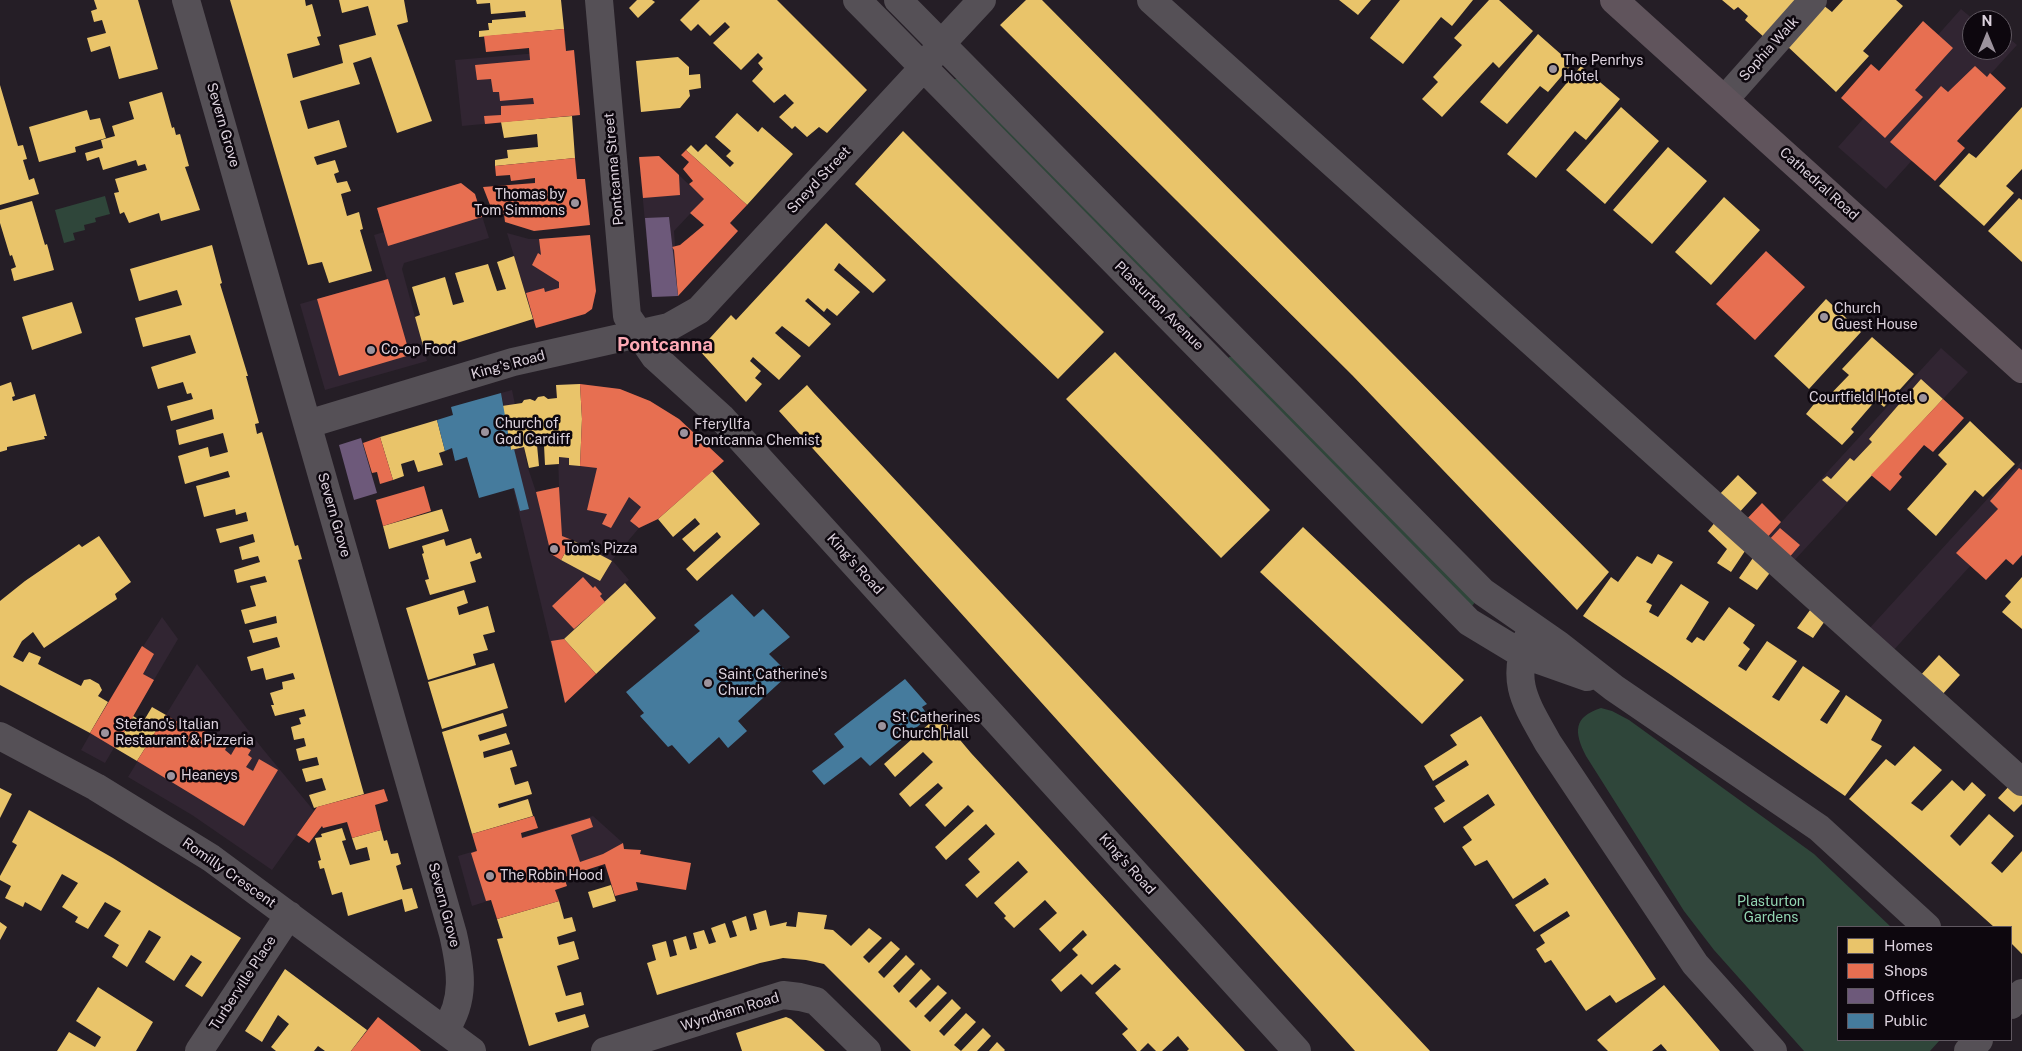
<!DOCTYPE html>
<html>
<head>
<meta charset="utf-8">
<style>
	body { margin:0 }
	#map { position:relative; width:2022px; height:1051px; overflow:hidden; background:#251e26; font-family:"Public Sans",sans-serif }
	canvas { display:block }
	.legend { position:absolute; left:1837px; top:926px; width:175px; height:115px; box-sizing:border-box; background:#0d070e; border:1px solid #605861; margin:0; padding:6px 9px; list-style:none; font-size:15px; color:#dcd2dd }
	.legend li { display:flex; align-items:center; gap:10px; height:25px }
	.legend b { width:25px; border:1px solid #605861 }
	.north { position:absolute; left:1962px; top:10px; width:50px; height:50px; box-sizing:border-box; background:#0d070e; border:1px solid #605861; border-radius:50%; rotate:0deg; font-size:14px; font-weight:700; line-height:20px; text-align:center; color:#dcd2dd }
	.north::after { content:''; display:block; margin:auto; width:18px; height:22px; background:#9c939d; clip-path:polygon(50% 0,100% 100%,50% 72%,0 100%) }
</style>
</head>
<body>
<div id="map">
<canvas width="2022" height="1051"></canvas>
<ul class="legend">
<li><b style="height:14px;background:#e9c46a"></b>Homes</li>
<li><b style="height:14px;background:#e76f51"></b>Shops</li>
<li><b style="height:14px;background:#6d597a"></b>Offices</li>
<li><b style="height:14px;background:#457b9d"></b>Public</li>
</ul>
<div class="north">N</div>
</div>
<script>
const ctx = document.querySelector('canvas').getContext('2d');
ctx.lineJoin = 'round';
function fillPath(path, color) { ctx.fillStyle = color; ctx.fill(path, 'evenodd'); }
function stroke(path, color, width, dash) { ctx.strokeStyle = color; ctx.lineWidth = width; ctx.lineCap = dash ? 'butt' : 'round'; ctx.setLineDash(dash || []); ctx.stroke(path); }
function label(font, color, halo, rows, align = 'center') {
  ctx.font = font + ' "Public Sans",sans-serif'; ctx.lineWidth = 5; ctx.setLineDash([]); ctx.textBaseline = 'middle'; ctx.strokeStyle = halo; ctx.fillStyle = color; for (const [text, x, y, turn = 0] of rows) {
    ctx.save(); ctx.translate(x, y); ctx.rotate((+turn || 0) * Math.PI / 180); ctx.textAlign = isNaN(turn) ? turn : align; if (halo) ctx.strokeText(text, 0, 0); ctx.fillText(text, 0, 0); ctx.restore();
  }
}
fillPath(new Path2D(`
	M1961 9 1974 20H1972V50H2002V32L2017 45 1886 189 1838 147Z
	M574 50 580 115 462 126 455 60Z
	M659 156 704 199 674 231 675 246 672 247 696 277 678 296 652 297 639 158Z
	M461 183 475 194 489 238 404 263 402 269 427 361 325 390 300 304 387 279 374 235 384 232 377 208Z
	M507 233 529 239H539L590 235 596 291 592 309 585 314 536 328Z
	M1941 348 1968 372 1791 564 1765 540Z
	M580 384 620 389 679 419 724 461 658 519 639 528 612 560 629 580 625 583 656 618 565 703 507 463 516 460 501 393 512 390 528 468 536 492 559 487 556 385Z
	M2022 461V509L1891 653 1867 631Z
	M162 617 178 639 105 763 81 750 117 687Z
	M197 664 262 748 314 811 272 870 192 815 128 777Z
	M593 816 623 843 626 857 472 906 458 856Z`), '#312532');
fillPath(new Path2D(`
	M955 79H959L1193 313 1189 318 953 83Z
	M105 196 110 214 95 218 96 222 84 225 85 230 73 233 75 240 64 243 55 210Z
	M1234 356 1476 601 1472 606 1228 361 1229 357Z
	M1601 708 1612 711 1629 720 1814 854 1891 927H1838V1040H1940L1930 1051H1804L1714 950 1684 911 1586 756C1574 732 1573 717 1601 708Z`), '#2f463a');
fillPath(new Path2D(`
	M94 0H138L158 69 119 79 110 46 91 52 87 38 106 33 102 20 94 22 91 11 97 9Z
	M230 0H305L306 6 312 4 321 36 317 37 320 45 287 54 293 78 343 63 339 45 376 35 368 6 342 13 339 0H404L408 22 397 25 432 121 397 133 371 57 353 63 360 84 300 101 308 129 339 120 347 147 314 157 317 165 335 160 339 172 334 174 337 183 347 181 351 191 341 194 347 216 359 212 363 229 360 230 372 271 329 283 322 262 308 265Z
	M476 0H561L564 29 479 37V31L489 30 488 23H492V20L526 17 525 11 491 14 490 3 477 4Z
	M637 0H652L655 2 638 18 629 8Z
	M700 0H777L867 90 827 133 819 127 807 137 795 126 792 129 779 117 794 103 785 94 774 103 752 81 763 69 758 63 763 58 758 53 741 70 713 43 730 27 725 22 710 36 698 24 691 31 680 20Z
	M1026 0H1042L1609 572 1577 610 1352 375 1000 25Z
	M1339 0H1371L1358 15Z
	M1400 0H1473L1452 26 1441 17 1403 64 1370 38Z
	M1489 0H1499L1533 31 1499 68 1493 62 1442 117 1422 99 1438 82 1433 77 1462 45 1454 38Z
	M1722 0H1799L1765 38 1745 20 1748 16 1738 7 1734 10Z
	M1843 0H1896L1903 6 1863 51 1869 56 1836 92 1786 45 1823 5 1832 12Z
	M1538 34 1572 64 1548 92 1540 86 1507 124 1480 102Z
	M678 57 689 67V75L700 74 701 88 689 90 690 96 680 108 641 112 636 61Z
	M1581 66 1620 99 1586 140 1575 131 1536 178 1507 154Z
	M0 85 18 146 23 145 27 159 23 160 29 180 34 178 39 194 0 205Z
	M162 92 172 128 174 127 176 135 180 134 189 166 185 167 200 210 161 221 159 213 129 223 124 212 120 214 114 193 119 192 115 179 147 170 145 164 138 166 136 160 103 170 99 157 87 161 85 153 103 148 101 140 115 136 112 126 134 119 129 102Z
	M1621 107 1659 141 1605 204 1566 170Z
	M2022 107V169L2006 186 2014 193 1984 226 1939 186 1969 153 1976 158Z
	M87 110 90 120 100 118 106 138 75 147 76 152 39 162 29 127Z
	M737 113 758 132 762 127 793 154 747 205 686 150 691 145 698 152 706 144 730 167 734 163 726 156 731 151 715 137Z
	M572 116 575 158 495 166V160L508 158 507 150 538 147 537 134 504 138 501 122Z
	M903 131 1104 332 1058 379 855 184Z
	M1668 147 1707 181 1652 244 1613 210Z
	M1724 197 1760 230 1711 285 1675 252Z
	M2019 198 2022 200V262L1988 231Z
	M32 201 45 245 47 244 54 270 14 281 11 269 16 267 12 255 10 256 0 223V210Z
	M826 223 886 280 873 293 839 263 834 270 860 292 837 316 827 308 824 312 808 298 805 301 831 324 809 347 782 326 775 333 801 356 779 380 753 357 750 361 761 371 755 378 762 384 746 402 699 350 731 315 736 320Z
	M212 245 222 283 220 284 248 376H246L259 423 255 424 257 434 262 432 295 546 298 545 302 559 298 560 364 794 314 808 309 795 326 790 322 778 306 782 302 769 319 765 317 757 299 761 296 749 306 746 304 738 294 740 291 727 301 724 299 718 306 716 304 709 275 716 271 705H274L270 693 283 689 282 682 295 679 293 673 266 680 263 668 251 671 247 657 280 647 277 637 253 643 249 630 277 623 276 616 245 624 241 610 256 606 250 586 267 582 265 576 237 583 234 570 260 562 258 556 242 560 239 547 255 542 253 534 220 543 216 529 248 521 246 512 236 515 235 509 204 517 196 486 230 477 228 471 185 484 178 456 208 447 210 457 228 452 223 433 179 445 176 430 214 419 212 409 171 421 167 406 193 399 191 393 187 394 183 382 158 389 151 367 196 353 190 335 143 347 135 318 182 305 177 290 139 301 130 269Z
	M514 256 533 319 425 353 415 317 420 315 412 287 445 277 453 305 464 302 455 273 488 264 497 291 506 289 497 262Z
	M1826 299 1861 332 1809 389 1774 356Z
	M72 302 82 333 32 350 22 317Z
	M1872 337 1914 374 1884 407 1876 400 1851 429 1854 432 1842 445 1806 414 1818 399 1822 403 1849 375 1842 369Z
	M1115 352 1270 510 1221 558 1066 399Z
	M1921 379 1943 399 1847 502 1822 480 1827 476 1831 479 1850 458 1854 461 1872 442 1869 439Z
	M11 382 15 396 12 397 13 401 35 394 47 436H44L45 439 7 447V450L0 452V386Z
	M580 384 582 419 580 466 569 465V458L559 457V464L545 465 544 445H537L539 466 529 468 524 447 511 450 502 406 522 403 524 400 530 399 535 401 538 397 544 396 548 399 557 398 556 385Z
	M807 385 813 392 1430 1051H1355L779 411Z
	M437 420 445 451 439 453 443 465 418 472 414 460 401 464 404 476 393 480 380 437Z
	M1970 421 2015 464 1983 497 1975 490 1936 536 1907 509 1947 464 1938 455Z
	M712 471 760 524 697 581 686 569 721 537 717 532 694 552 682 539 700 524 695 518 673 537 658 519Z
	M1738 475 1757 493 1737 515 1717 497Z
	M442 509 449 531 389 549 383 526Z
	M1716 521 1747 548 1731 572 1717 563 1727 549 1708 531Z
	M1303 527 1464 680 1422 724 1260 572Z
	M99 536 131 582 115 594 117 599 44 648 33 632 22 641 13 657 23 662 29 652 41 657 38 664 81 686 84 680 90 679 99 684 102 690 98 696 108 702 90 733 0 685V601L25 581 79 544 82 547Z
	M471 538 476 554 480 552 482 558 470 562 476 582 430 595 425 580 429 579 422 554 424 553 422 546 444 539 446 546Z
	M572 540 612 561 600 581 561 560Z
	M1658 554 1673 562 1646 602 1652 605 1649 612 1658 617 1681 584 1709 602 1686 639 1692 643 1697 637 1704 641 1729 607 1755 625 1743 643 1750 649 1738 666 1746 671 1767 641 1797 661 1772 697 1779 701 1803 666 1840 691 1820 720 1827 724 1846 695 1882 720 1871 740 1882 746 1845 796 1671 675 1583 616 1611 577 1618 582 1637 556 1652 564Z
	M1755 555 1772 570 1757 590 1739 578Z
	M2022 577V629L2002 612 2011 602 2005 596Z
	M625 583 656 618 596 674 564 639Z
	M464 590 468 603 457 607 459 615 488 606 495 632 483 635 488 650 473 654 476 665 428 680 406 608Z
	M1813 606 1827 618 1813 638 1797 628Z
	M1939 655 1960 675 1941 696 1919 677Z
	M494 663 508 708 442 729 428 682Z
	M152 707 166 715 137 761 115 748 133 716 143 722Z
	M503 713 507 726 478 735 480 741 506 733 510 744 483 752 484 758 512 750 517 766 510 768 515 785 528 781 532 794 498 804 499 808 528 799 533 816 472 834 442 732Z
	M939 715 971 753 1245 1051H1187L1189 1049 1178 1036 1162 1051H1156L1148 1043 1140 1051H1137L1122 1034 1128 1029 1095 993 1121 969 1115 964 1092 985 1081 974 1061 992 1051 980 1078 955 1072 949 1087 935 1083 930 1060 952 1039 929 1057 913 1045 900 1014 928 1004 918 1006 916 994 903 1028 872 1018 861 977 898 965 885 980 872 968 859 995 834 986 824 946 860 935 847 974 811 968 805 945 827 925 805 943 788 938 783 910 807 899 794 933 762 923 752 895 777 884 764Z
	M1481 716 1535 799 1656 979 1616 1003 1610 995 1586 1011 1551 960 1545 963 1536 949 1545 943 1540 935 1570 916 1567 911 1534 932 1515 905 1549 884 1545 878 1513 899 1487 860 1475 866 1462 847 1472 840 1463 827 1495 805 1488 794 1444 823 1434 808 1445 801 1435 786 1469 765 1466 760 1433 781 1424 766 1457 745 1450 735Z
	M1914 746 1942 770 1911 803 1922 811 1952 780 1964 791 1972 782 1986 795 1950 836 1960 846 1989 814 2014 836 1991 863 2002 873 2022 851V954L2011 943V927H1994L1892 836 1849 799 1886 759 1895 766Z
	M2012 783 2022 791V804L2014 812 1998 798Z
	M0 788 12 794 0 818Z
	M29 810 113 858 241 938 202 997 185 986 202 962 191 955 174 981 145 962 161 937 149 930 127 967 112 957 119 945 104 936 121 911 105 902 88 929 75 922 78 917 62 907 78 883 62 874 41 911 25 902 23 907 5 898 11 886 0 880V876L17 845 12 842Z
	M342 828 346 840 342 841 350 865 370 860 367 847 356 850 352 838 381 830 384 841 387 840 391 854 398 853 401 864 396 866 403 890 412 888 418 908 405 912 402 899 348 916 342 892 332 895 324 868 320 869 318 861 321 860 315 838 322 837 321 834Z
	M611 885 616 901 593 908 588 892Z
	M559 901 564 919 572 917 576 931 557 937 559 945 574 941 579 959 557 966 566 996 581 992 584 1005 555 1013 558 1022 585 1014 589 1027 529 1046 497 939 503 938 497 919Z
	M766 910 770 926 787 922 786 926 796 927 798 912 827 915 824 929 833 930 851 946 869 928 882 938 863 957 869 963 891 941 900 949 878 972 884 978 906 955 915 964 893 986 899 993 921 969 931 979 909 1001 916 1008 938 985 947 993 924 1016 930 1022 952 999 961 1008 939 1031 944 1036 966 1013 976 1022 954 1045 961 1051 983 1028 991 1036 977 1051H911L824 964 806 960 783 958 760 963 657 995 647 963 656 960 652 945 666 941 670 957 677 955 673 940 686 936 690 950 697 948 693 933 704 930 709 944 716 942 711 928 725 923 730 938 737 936 732 921 746 916 750 931 757 929 753 914Z
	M0 922 7 927 0 940Z
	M285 969 367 1030 351 1051H325L318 1046 314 1051H276L271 1047 289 1024 278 1015 262 1042 245 1031Z
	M1664 985 1681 1005 1720 1051H1667L1661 1044 1652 1051H1608L1597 1040Z
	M98 987 153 1022 136 1051H57L69 1032 95 1047 101 1037 76 1021Z
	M786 1017 791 1019 825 1051H742L736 1033Z
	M997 1042 1005 1050 1004 1051H989Z`), '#e9c46a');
fillPath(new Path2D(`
	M1923 21 1953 48 1915 90 1923 97 1885 138 1841 98 1871 64 1879 71Z
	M564 29 566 51 574 50 580 115 485 124 484 116 501 115V106L534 104 533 98 500 101 499 92H493L491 79 477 80 475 65 530 60 529 48 486 52 484 36Z
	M1975 66 1987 77 1990 73 2006 88 1957 141 1965 148 1935 181 1890 142 1941 86 1948 92Z
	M686 150 747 205 730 223 738 231 678 296 674 250 672 247 680 245 704 225 690 213 704 199 689 184 693 181 683 169 689 162 681 155Z
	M659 156 679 175 680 195 643 198 639 157Z
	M575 158 577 179H585L590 225 534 231 505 222 504 214 496 215 495 210H492L483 187 535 183V178L511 181 510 175 496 176 495 166Z
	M461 183 475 194 482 217 388 246 377 208Z
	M590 235 596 291 592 309 585 314 536 328 526 293 544 288 545 292 559 288V282L532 265 538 253 541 255 539 239Z
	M1766 251 1805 287 1755 340 1716 304Z
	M388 279 410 355 339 376 317 299Z
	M580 384 620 389 650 401 679 419 724 461 658 519 639 528 630 521 641 507 629 497 611 528 602 524 607 514 587 510 597 468 580 466 582 419Z
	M1943 399 1964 418 1933 452 1924 445 1899 474 1902 477 1890 491 1871 475Z
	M380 437 393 480 380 484 377 472 372 473 363 443Z
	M2019 468 2022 470V555L2013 565 2006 559 1986 580 1956 553 1998 509 1990 501Z
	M424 486 431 511 383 526 376 500Z
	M559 487 562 536 572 540 561 560 551 554 536 492Z
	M1762 503 1781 522 1765 540 1744 522Z
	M1780 528 1800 545 1787 560 1767 542Z
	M583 577 593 588 595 586 602 594 600 596 605 602 574 629 552 606Z
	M564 639 596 674 565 703 551 641Z
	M142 646 154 654 143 674 154 680 115 748 90 733Z
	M166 715 178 722 176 725 185 730 190 723 228 744 225 750 231 755 238 743 251 750 248 755 252 758 246 767 253 771 259 759 278 770 244 826 137 761Z
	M384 789 388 801 375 805 381 830 352 838 347 822 323 828 322 826 309 843 297 835 317 807Z
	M534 816 538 828 521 833 522 838 590 818 593 827 571 835 580 862 603 854 623 843 624 849 641 850 640 854 691 863 686 890 636 882 638 890 615 896 605 864 564 877 567 886 555 890 559 901 497 919 491 900 486 901 471 853 477 851 472 834Z
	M378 1017 415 1046 421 1051H351Z`), '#e76f51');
fillPath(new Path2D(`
	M669 217 678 296 652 297 645 218Z
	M361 438 377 493 354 500 339 445Z`), '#6d597a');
fillPath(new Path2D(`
	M501 393 511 450 514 449 529 509 520 511 514 488 479 498 467 457 455 461 452 448 445 451 437 420 453 415 451 407Z
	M732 594 754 617 763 609 790 637 769 654 789 674 738 721 747 731 728 748 719 737 689 764 672 745 668 747 640 716 644 713 626 692 700 631 694 625Z
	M905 679 927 704 922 707 929 717 870 766 861 757 824 785 812 771 844 747 834 734Z`), '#457b9d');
stroke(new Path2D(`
	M186 0 453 934C461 969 466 1000 445 1030
	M599 0 627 316 655 357 721 417 1297 1051
	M857 0 1469 622 1522 654 1587 677
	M898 0 1483 592 1559 645 1614 688 1819 828 1927 927
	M1151 0 2022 782
	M1725 99 1813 0
	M308 424 513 362 669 327 699 310 924 67 941 44 982 0
	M1528 637C1510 683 1526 703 1548 743L1695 964 1773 1051
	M0 736 96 787 211 858 472 1051
	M2011 1005 2022 993
	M199 1051 289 915
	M605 1051 783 995 800 997 816 1001 867 1051
	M1968 1051 1979 1040`), '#555056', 28);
stroke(new Path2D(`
	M1614 0 2022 369`), '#60545c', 28);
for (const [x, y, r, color] of [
	[1553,69,5,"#9c939d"],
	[575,203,5,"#9c939d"],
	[1824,317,5,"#9c939d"],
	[371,350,5,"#9c939d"],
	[1923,398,5,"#9c939d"],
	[485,432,5,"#9c939d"],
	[684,433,5,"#9c939d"],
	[554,549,5,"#9c939d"],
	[708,683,5,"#9c939d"],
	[882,726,5,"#9c939d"],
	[105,733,5,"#9c939d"],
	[171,776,5,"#9c939d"],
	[490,876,5,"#9c939d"]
]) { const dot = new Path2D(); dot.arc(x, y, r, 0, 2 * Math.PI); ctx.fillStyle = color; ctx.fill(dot); stroke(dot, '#0d070e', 2); }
label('14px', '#dcd2dd', '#0d070e', [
	["Sophia Walk",1769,49,-48],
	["Severn Grove",223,125,74],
	["Pontcanna Street",614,169,-95],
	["Sneyd Street",819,180,-47],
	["Cathedral Road",1819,184,42],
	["Plasturton Avenue",1159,306,45],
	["King's Road",508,365,-15],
	["Severn Grove",334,515,74],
	["King's Road",855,564,48],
	["King's Road",1127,864,48],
	["Romilly Crescent",229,873,35],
	["Severn Grove",444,905,75],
	["Turberville Place",243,983,-57],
	["Wyndham Road",730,1012,-17]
]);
label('14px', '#dcd2dd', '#0d070e', [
	["The Penrhys",1563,61],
	["Hotel",1563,77],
	["Thomas by",565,195,"right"],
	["Tom Simmons",565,211,"right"],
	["Church",1834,309],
	["Guest House",1834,325],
	["Co-op Food",381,350],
	["Courtfield Hotel",1913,398,"right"],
	["Church of",495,424],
	["God Cardiff",495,440],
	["Fferyllfa",694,425],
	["Pontcanna Chemist",694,441],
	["Tom's Pizza",564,549],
	["Saint Catherine's",718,675],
	["Church",718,691],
	["St Catherines",892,718],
	["Church Hall",892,734],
	["Stefano's Italian",115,725],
	["Restaurant & Pizzeria",115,741],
	["Heaneys",181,776],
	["The Robin Hood",500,876]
], 'left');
label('14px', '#92d5b2', '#0d070e', [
	["Plasturton",1771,902],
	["Gardens",1771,918]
]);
label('bold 19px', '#feaab5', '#0d070e', [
	["Pontcanna",665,345]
]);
</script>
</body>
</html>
